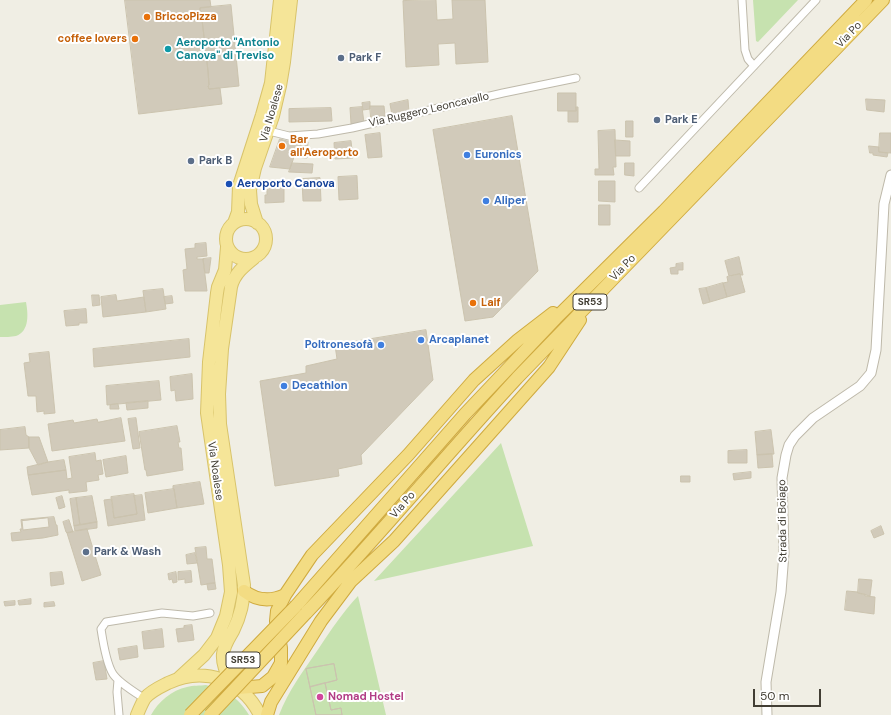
<!DOCTYPE html>
<html>
<head>
<meta charset="utf-8">
<style>
	body { margin:0 }
	#map { position:relative; width:891px; height:715px; overflow:hidden; background:#f0eee4; font-family:"DM Sans",sans-serif }
	canvas { display:block }
	.scale { position:absolute; left:753px; top:689px; width:68px; height:18px; box-sizing:border-box; border:2px solid #423e34; border-top:0; padding-left:5px; font-size:12px; line-height:14px; white-space:nowrap; color:#423e34; -webkit-text-stroke:3px #fff; paint-order:stroke }
</style>
</head>
<body>
<div id="map">
<canvas width="891" height="715"></canvas>
<div class="scale">50 m</div>
</div>
<script>
const ctx = document.querySelector('canvas').getContext('2d');
ctx.lineJoin = 'round';
function fillPath(path, color) { ctx.fillStyle = color; ctx.fill(path, 'evenodd'); }
function stroke(path, color, width, dash) { ctx.strokeStyle = color; ctx.lineWidth = width; ctx.lineCap = dash ? 'butt' : 'round'; ctx.setLineDash(dash || []); ctx.stroke(path); }
function label(font, color, halo, rows, align = 'center') {
  ctx.font = font + ' "DM Sans",sans-serif'; ctx.lineWidth = 4; ctx.setLineDash([]); ctx.textBaseline = 'middle'; ctx.strokeStyle = halo; ctx.fillStyle = color; for (const [text, x, y, turn = 0] of rows) {
    ctx.save(); ctx.translate(x, y); ctx.rotate((+turn || 0) * Math.PI / 180); ctx.textAlign = isNaN(turn) ? turn : align; if (halo) ctx.strokeText(text, 0, 0); ctx.fillText(text, 0, 0); ctx.restore();
  }
}
fillPath(new Path2D(`
	M753 0H798L758 42 756 41Z
	M26 302C28 313 30 331 16 336 11 337 5 337 0 337V305Z
	M501 443 533 546 374 581Z
	M358 596 386 715H279C288 691 304 670 319 648 331 630 343 612 358 596Z
	M206 685C228 692 237 696 249 715H151C158 702 172 690 187 687 193 685 200 686 206 685Z`), '#c6e2af');
const building = new Path2D(`
	M125 0H210L211 7 200 8V11H201L208 71 209 85 208 86 209 89 220 88 222 104 139 114Z
	M436 0 437 20 453 19 452 0H485L488 62 456 64 455 43 438 44 439 65 406 67 403 1Z
	M231 5 239 86 209 89 208 86 209 85 208 71 201 11H200V8Z
	M558 93H576V111H558Z
	M866 99 885 100 884 112 867 110Z
	M408 100 409 112 392 115 390 104Z
	M370 102V109L363 110 362 103Z
	M370 106H384L385 116 371 117Z
	M362 107 364 123 351 124 350 108Z
	M576 107H578V122H568V111H576Z
	M331 108 332 121 289 122V109Z
	M512 116 538 271 493 317 465 321 433 130Z
	M626 121H633V137H626Z
	M615 130 616 167H613L614 175H595V169H599L598 131Z
	M380 133 382 157 368 158 365 135Z
	M880 133H891V153L879 152Z
	M280 139 287 141 308 142 307 158 294 157 290 169 270 167Z
	M615 140 630 141V156H616Z
	M351 141 353 158 335 159 334 143Z
	M869 146 879 147V152L888 153 887 157 873 155V153H870Z
	M292 163 313 164 312 173 289 172Z
	M625 163H634V176L625 175Z
	M357 176 358 199 339 200 338 177Z
	M320 178 321 201H303L302 179Z
	M599 181H615V202L599 201Z
	M284 185V202L265 203V195H267V186Z
	M599 205H610V225H599Z
	M206 243 207 256 197 257V259H203L207 291H185L183 270 187 269 185 249 195 248V244Z
	M739 257 743 275H741L740 274 729 276 725 261Z
	M211 258 209 273H205L203 259Z
	M683 263V270H678V274H671L670 268 676 267V264Z
	M740 274 745 292 727 297 723 283 728 282 727 277Z
	M723 283 727 297 710 302 706 288Z
	M706 288 710 302 703 304 699 289Z
	M163 289 166 309 146 312 143 291Z
	M92 295H99L100 305 93 306Z
	M116 295 117 301 144 297 146 312 103 317 101 297Z
	M172 296 173 303 165 304 164 297Z
	M86 309 87 323H79V325L66 326 64 311Z
	M426 330 433 380 361 455 362 464 338 469 339 476 275 486 260 381 306 373V366L337 359 335 345Z
	M189 339 190 357 94 367 93 349Z
	M49 352 55 413 44 414V411L37 412 36 396H28L24 363 30 362 29 354Z
	M192 374 193 399 176 401 175 390 171 391 170 377Z
	M159 381 161 400 107 405 106 386Z
	M148 401V408L127 410 126 403Z
	M118 404 119 409H110V405Z
	M121 418 125 441 52 451 48 424 73 420 74 423 97 419 98 422Z
	M136 418 140 448 133 449 128 419Z
	M177 426 180 442H178L179 448H181L183 470 147 476 146 470H145L139 432Z
	M25 427 26 435 29 437V448L0 450V430Z
	M771 430 774 454 757 455 755 432Z
	M29 437H39L48 462 38 465 29 448Z
	M747 450V463H728V451Z
	M95 453 96 461 101 460 103 474 98 475 99 480 86 482 87 491 69 493V490L32 495 28 475 66 470 67 479 72 478 69 457Z
	M772 454 773 467 758 468 757 455Z
	M126 456 128 473 106 477 103 460Z
	M64 460 66 470 28 475 27 467 48 462Z
	M751 472V478L734 480 733 474Z
	M681 476H690V482H681Z
	M200 482 204 504 177 508 174 489H173V486Z
	M174 489 177 508 148 513 145 493Z
	M134 494 137 514 114 518 111 497Z
	M142 495 145 520 108 526 104 500 112 499 114 518 137 514 134 496Z
	M62 496 65 507 59 509 56 498Z
	M92 496 97 522 80 525 76 498Z
	M76 498 80 525 74 526 70 499Z
	M54 517 56 525H57L58 535 43 538 12 541 11 533 21 532 20 529H22L21 520Z
	M48 518 49 527 23 530 22 521Z
	M69 520 73 532 67 533 66 532 63 522Z
	M97 522V528L75 531 74 526Z
	M881 526 884 534 874 538 871 531Z
	M87 529 101 575 82 581 67 533Z
	M206 547 207 559H212L215 583 201 585 195 548Z
	M195 553 197 563 187 564 186 555Z
	M191 571 192 582 185 583V579L178 580V572Z
	M62 572 64 584 51 586 50 573Z
	M176 572 177 582 173 583 172 579 169 580 168 574Z
	M859 579 872 580 870 596 858 593Z
	M215 583 216 589 208 590 207 584Z
	M847 591 858 592V593L865 594V596L875 597 874 614 845 610Z
	M31 599V604L19 605 18 601Z
	M15 601V605L5 606 4 602Z
	M54 602 55 606 44 607V603Z
	M192 625 194 640 178 642 176 629 184 628V626Z
	M162 629 164 647 144 649 142 632Z
	M137 646 138 657 120 660 118 649Z
	M104 661 107 679 96 680 93 663Z
	M334 664 337 680 310 687 306 669Z
	M334 664 337 680 325 683 331 710 341 708 342 715H316L306 669Z
	M325 683 331 710 341 708 342 715H316L310 687Z`);
fillPath(building, '#d1caba');
stroke(building, '#cbc3ae', 1);
const minor = new Path2D(`
	M742 0 745 50 748 59 754 66
	M265 130 289 136 318 134 352 128 503 93 576 78
	M639 188 816 0
	M118 680 117 692 119 715
	M145 699C136 693 119 683 113 674 106 663 103 642 101 629L106 622 162 613 193 616 210 613`);
const tertiary = new Path2D(`
	M767 715 766 682 781 592 784 553 782 478 786 455 789 445 795 436 813 418 860 386 871 373 876 350 884 204 891 175`);
const primary = new Path2D(`
	M226 239a20 20 0 1 1 40 0a20 20 0 1 1-40 0Z
	M234 223 238 212 239 186 262 115 271 83 280 0
	M257 223 251 204 250 190 255 168 273 116 280 86 284 62 291 0
	M179 678 204 655 217 638 226 616 231 592 229 565 207 413 209 362 217 293 218 287 225 270 227 247
	M231 683C227 674 222 664 223 654 224 645 229 638 233 631 240 617 244 601 244 585L220 424 219 394 222 349 231 287C234 274 244 266 254 258
	M137 715C139 710 142 703 145 698 151 691 160 687 168 683 204 666 242 679 260 715`);
const trunk = new Path2D(`
	M244 591C257 601 270 602 285 595
	M296 606 465 414 556 318 664 211 866 0
	M306 613C378 537 445 456 517 378L883 0
	M238 688 262 686 273 677 281 663V648L276 621 277 611 285 595 312 555 408 455 474 380 518 340 553 313
	M267 715 271 702 321 621 351 581 394 541 549 367 580 320`);
stroke(minor, '#beb9aa', 9);
stroke(tertiary, '#beb9aa', 11);
stroke(primary, '#d8c36a', 14);
stroke(trunk, '#cfaa3f', 14);
stroke(minor, '#fff', 7);
stroke(tertiary, '#fff', 9);
stroke(primary, '#f5e598', 12);
stroke(trunk, '#f3dc83', 12);
const trunkBridge = new Path2D(`
	M190 715 296 606
	M210 715 306 613`);
stroke(trunkBridge, '#cfaa3f', 14, []);
stroke(trunkBridge, '#f3dc83', 12);
for (const [x, y, r, color] of [
	[147,17,4,"#e8710a"],
	[135,39,4,"#e8710a"],
	[168,49,4,"#0f9aa8"],
	[341,58,4,"#5c6f8a"],
	[657,120,4,"#5c6f8a"],
	[282,146,4,"#e8710a"],
	[467,155,4,"#3f7fe0"],
	[191,161,4,"#5c6f8a"],
	[229,184,4,"#1a4fb4"],
	[486,201,4,"#3f7fe0"],
	[473,303,4,"#e8710a"],
	[421,340,4,"#3f7fe0"],
	[381,345,4,"#3f7fe0"],
	[284,386,4,"#3f7fe0"],
	[86,552,4,"#5c6f8a"],
	[320,697,4,"#d1479c"]
]) { const dot = new Path2D(); dot.arc(x, y, r, 0, 2 * Math.PI); ctx.fillStyle = color; ctx.fill(dot); stroke(dot, '#fff', 1.5); }
for (const [x, y, w] of [
	[590,302,34],
	[243,660,34]
]) { const box = new Path2D(); box.roundRect(x - w / 2, y - 8, w, 16, 3); ctx.fillStyle = '#fff'; ctx.fill(box); stroke(box, '#423e34', 1); }
label('bold 10px', '#423e34', null, [
	["SR53",590,302],
	["SR53",243,660]
]);
label('bold 11px', '#c56008', '#fff', [
	["BriccoPizza",155,17],
	["coffee lovers",127,39,"right"],
	["Bar",290,140],
	["all'Aeroporto",290,153],
	["Laif",481,303]
], 'left');
label('11px', '#423e34', '#fff', [
	["Via Po",849,35,-46],
	["Via Ruggero Leoncavallo",429,110,-13],
	["Via Noalese",272,113,-74],
	["Via Po",623,268,-46],
	["Via Noalese",215,471,82],
	["Via Po",403,505,-49],
	["Strada di Boiago",783,521,-91]
]);
label('bold 11px', '#0d838f', '#fff', [
	["Aeroporto \"Antonio",176,43],
	["Canova\" di Treviso",176,56]
], 'left');
label('bold 11px', '#4e5e75', '#fff', [
	["Park F",349,58],
	["Park E",665,120],
	["Park B",199,161],
	["Park & Wash",94,552]
], 'left');
label('bold 11px', '#366cbe', '#fff', [
	["Euronics",475,155],
	["Aliper",494,201],
	["Arcaplanet",429,340],
	["Poltronesofà",373,345,"right"],
	["Decathlon",292,386]
], 'left');
label('bold 11px', '#164399', '#fff', [
	["Aeroporto Canova",237,184]
], 'left');
label('bold 11px', '#b23c85', '#fff', [
	["Nomad Hostel",328,697]
], 'left');
</script>
</body>
</html>
